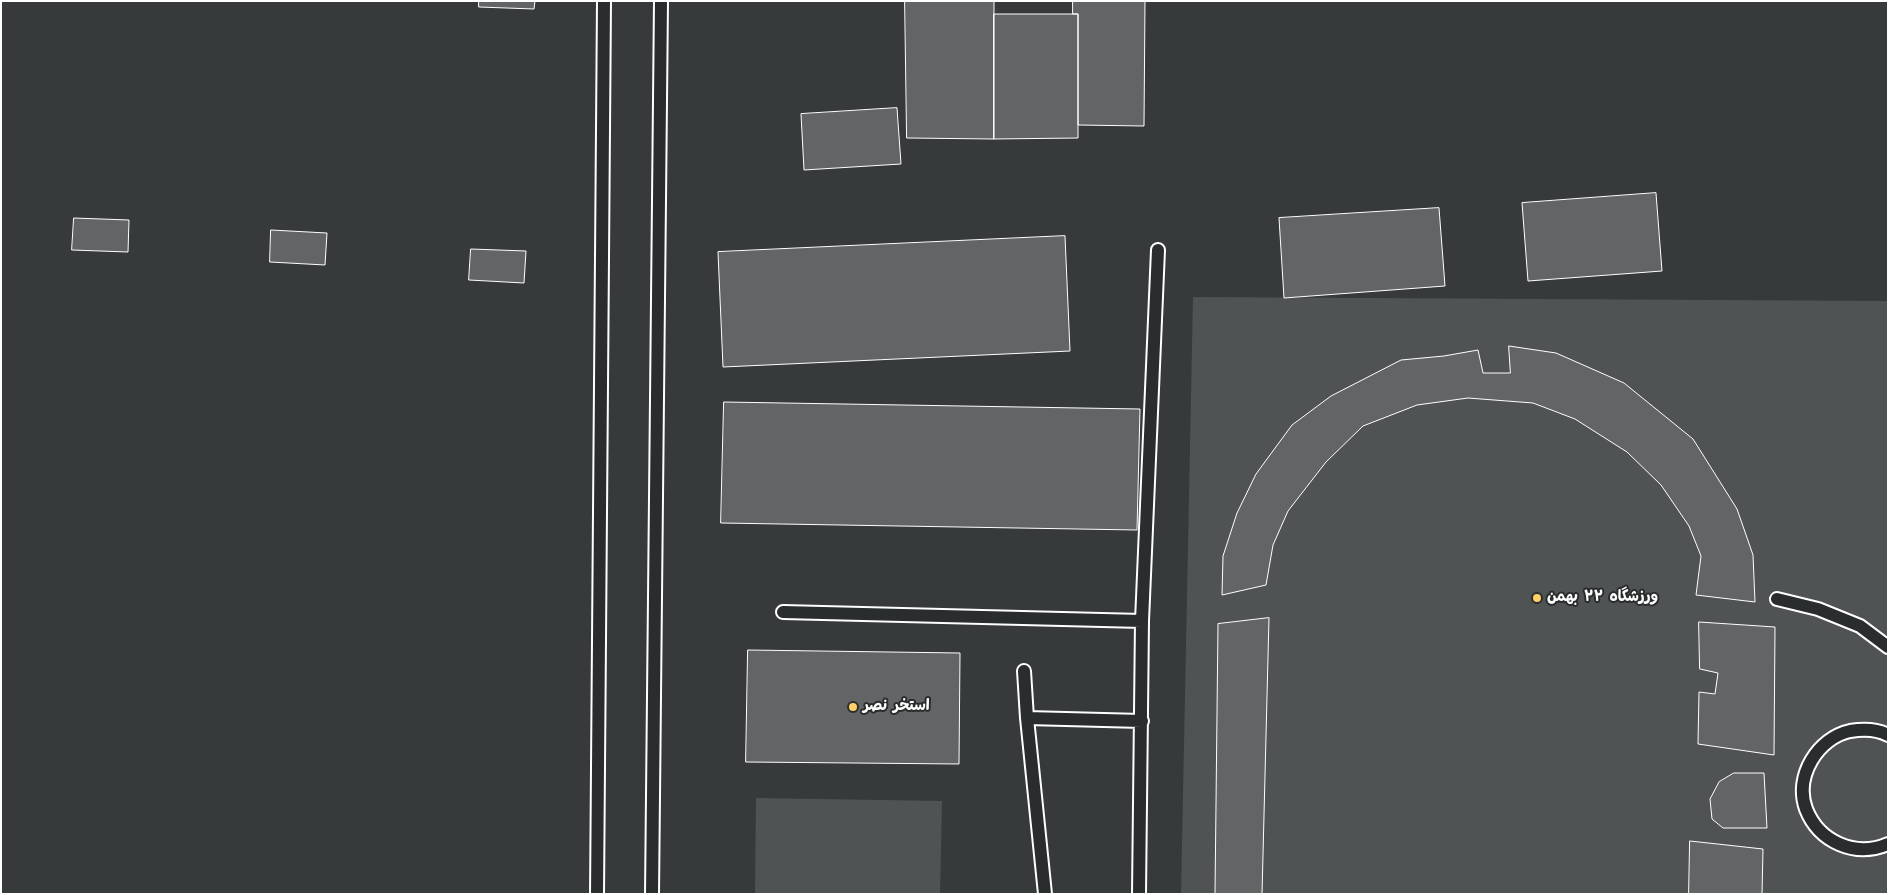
<!DOCTYPE html>
<html>
<head>
<meta charset="utf-8">
<style>
	body { margin:0 }
	#map { position:relative; width:1889px; height:895px; overflow:hidden; background:#373a3b; font-family:"Architects Daughter",sans-serif }
	canvas { display:block }
	.frame { position:absolute; inset:0; border:2px solid #fff; pointer-events:none }
</style>
</head>
<body>
<div id="map">
<canvas width="1889" height="895"></canvas>
<div class="frame"></div>
</div>
<script>
const ctx = document.querySelector('canvas').getContext('2d');
ctx.lineJoin = 'round';
function fillPath(path, color) { ctx.fillStyle = color; ctx.fill(path, 'evenodd'); }
function stroke(path, color, width, dash) { ctx.strokeStyle = color; ctx.lineWidth = width; ctx.lineCap = dash ? 'butt' : 'round'; ctx.setLineDash(dash || []); ctx.stroke(path); }
function label(font, color, halo, rows, align = 'center') {
  ctx.font = font + ' "Architects Daughter","Playpen Sans Arabic",sans-serif'; ctx.lineWidth = 4; ctx.setLineDash([]); ctx.textBaseline = 'middle'; ctx.strokeStyle = halo; ctx.fillStyle = color; for (const [text, x, y, turn = 0] of rows) {
    ctx.save(); ctx.translate(x, y); ctx.rotate((+turn || 0) * Math.PI / 180); ctx.textAlign = isNaN(turn) ? turn : align; if (halo) ctx.strokeText(text, 0, 0); ctx.fillText(text, 0, 0); ctx.restore();
  }
}
fillPath(new Path2D(`
	M1193 297 1888 301V894H1181Z
	M756 798 942 801 940 894H755Z`), '#505354');
const building = new Path2D(`
	M479 1H535L534 9 479 7Z
	M905 1H994V139L907 138Z
	M1073 1H1145L1144 126 1078 125V14H1073Z
	M994 14H1078V138L994 139Z
	M897 108 901 164 804 170 801 114Z
	M1656 193 1662 271 1528 281 1522 203Z
	M1439 208 1445 286 1284 298 1279 218Z
	M74 218 129 220 128 252 72 250Z
	M271 230 327 233 325 265 270 262Z
	M1065 236 1070 351 723 367 718 252Z
	M471 249 526 251 524 283 469 280Z
	M1509 346 1556 353 1624 383 1693 439 1737 509 1753 555 1755 602 1696 595 1701 556 1689 526 1661 485 1627 452 1575 419 1533 403 1468 398 1417 405 1363 426 1326 462 1288 511 1273 545 1266 585 1222 595 1223 556 1237 513 1256 474 1292 425 1331 396 1401 360 1444 356 1478 350 1483 373H1510Z
	M724 402 1140 409 1137 530 721 523Z
	M1269 618 1262 894H1215L1218 624Z
	M1699 622 1775 627 1774 755 1698 744 1699 692 1715 694 1718 673 1700 669Z
	M748 650 960 653 959 764 746 762Z
	M1734 773H1764L1767 828H1723L1712 819 1710 799 1719 782Z
	M1690 841 1763 849 1762 894H1689Z`);
fillPath(building, '#636465');
stroke(building, '#fff', 1);
const lane = new Path2D(`
	M1777 599 1818 609 1860 626 1888 647
	M783 612 1142 621
	M1024 671 1027 718 1045 894
	M1027 718 1142 721
	M1888 735C1877 729 1862 729 1850 731 1818 738 1794 776 1806 809 1819 842 1855 858 1888 844
	M597 894 604 1
	M652 894 661 1
	M1139 894 1142 621 1158 250`);
stroke(lane, '#fff', 16);
stroke(lane, '#2a2d2e', 12);
for (const [x, y, r, color] of [
	[1537,598,5,"#ffd166"],
	[853,707,5,"#ffd166"]
]) { const dot = new Path2D(); dot.arc(x, y, r, 0, 2 * Math.PI); ctx.fillStyle = color; ctx.fill(dot); stroke(dot, '#2a2d2e', 2); }
label('bold 15px', '#fff', '#2a2d2e', [
	["ورزشگاه ۲۲ بهمن",1547,598],
	["استخر نصر",863,707]
], 'left');
</script>
</body>
</html>
